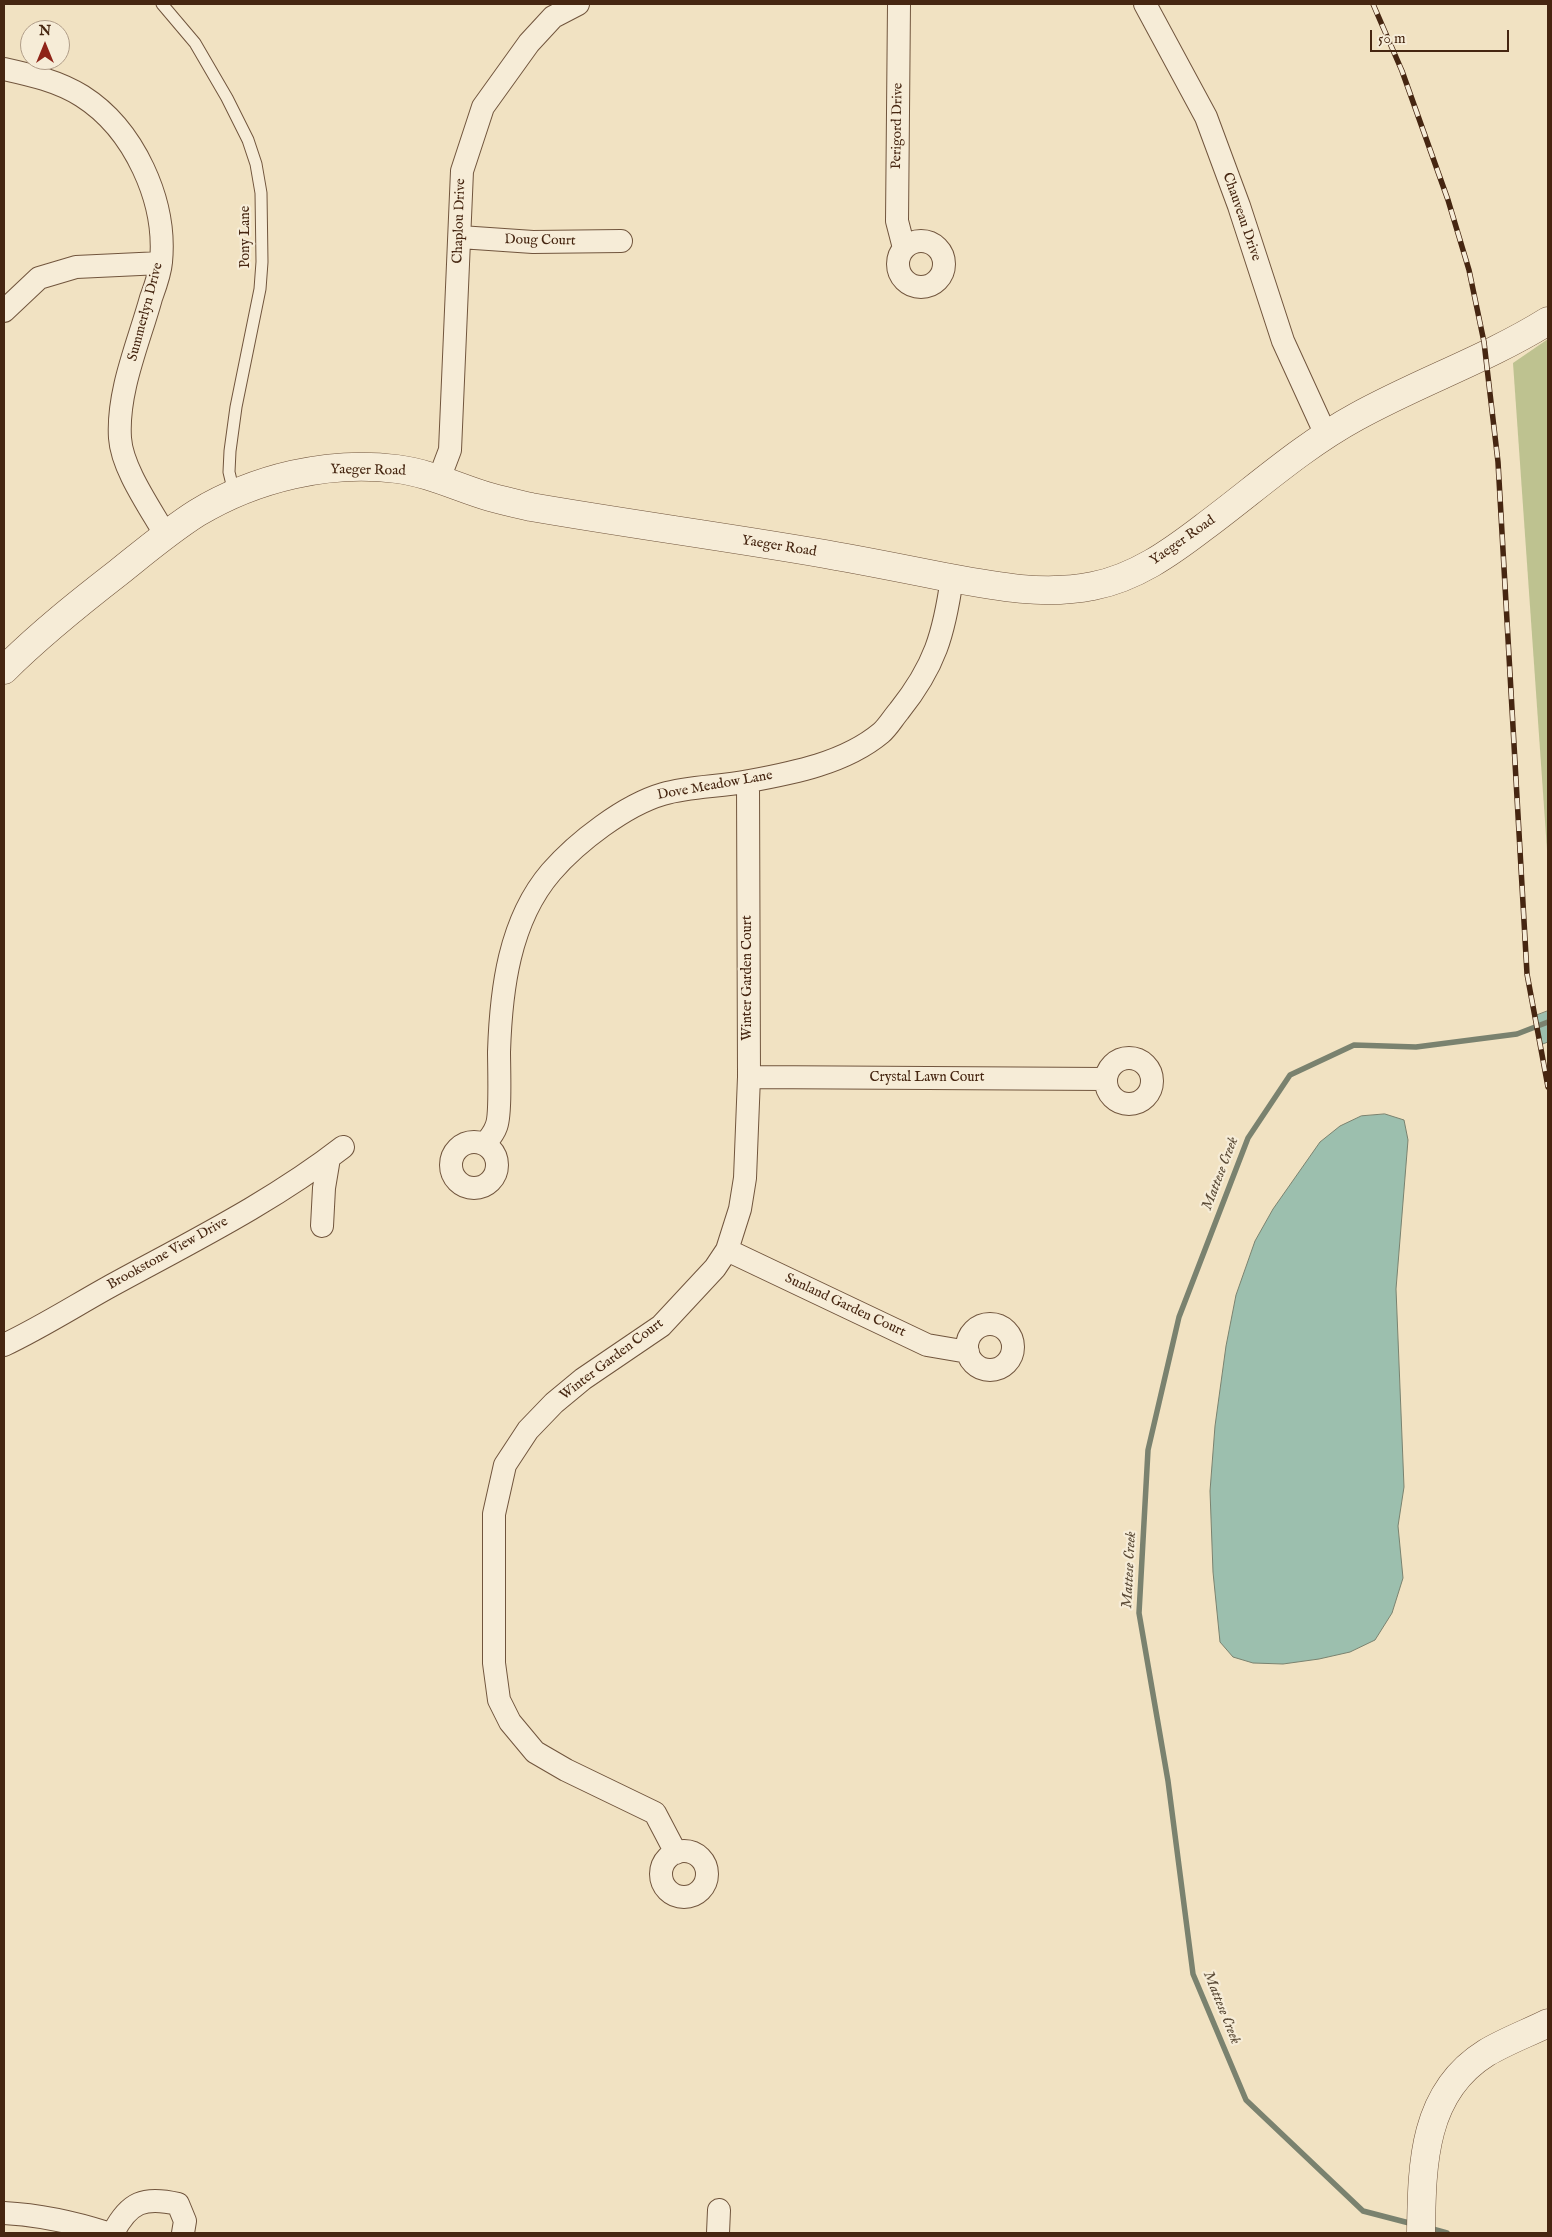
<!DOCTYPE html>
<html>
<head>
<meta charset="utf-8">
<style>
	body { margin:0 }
	#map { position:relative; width:1552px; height:2237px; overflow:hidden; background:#f1e2c2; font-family:"IM FELL English",serif }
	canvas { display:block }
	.frame { position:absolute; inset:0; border:5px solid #462611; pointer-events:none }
	.north { position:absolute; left:20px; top:20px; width:50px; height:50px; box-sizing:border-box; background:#f6ecd7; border:1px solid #b09d88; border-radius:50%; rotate:0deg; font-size:14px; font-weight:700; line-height:20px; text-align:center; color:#462611 }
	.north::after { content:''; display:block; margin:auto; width:18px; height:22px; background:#8f2418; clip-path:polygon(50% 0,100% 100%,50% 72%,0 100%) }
	.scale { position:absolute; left:1370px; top:30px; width:139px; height:22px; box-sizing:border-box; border:2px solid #462611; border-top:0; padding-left:6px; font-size:15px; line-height:18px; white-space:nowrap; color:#462611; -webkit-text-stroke:4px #f6ecd7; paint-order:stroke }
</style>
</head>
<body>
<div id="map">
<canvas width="1552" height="2237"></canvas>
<div class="frame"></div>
<div class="north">N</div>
<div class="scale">50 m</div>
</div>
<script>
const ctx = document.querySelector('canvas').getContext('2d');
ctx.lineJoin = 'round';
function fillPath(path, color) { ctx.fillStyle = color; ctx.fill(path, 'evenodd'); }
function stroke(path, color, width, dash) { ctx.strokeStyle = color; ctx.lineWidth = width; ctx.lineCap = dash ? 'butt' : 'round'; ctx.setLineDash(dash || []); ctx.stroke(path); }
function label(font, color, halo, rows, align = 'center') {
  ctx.font = font + ' "IM FELL English",serif'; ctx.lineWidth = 4.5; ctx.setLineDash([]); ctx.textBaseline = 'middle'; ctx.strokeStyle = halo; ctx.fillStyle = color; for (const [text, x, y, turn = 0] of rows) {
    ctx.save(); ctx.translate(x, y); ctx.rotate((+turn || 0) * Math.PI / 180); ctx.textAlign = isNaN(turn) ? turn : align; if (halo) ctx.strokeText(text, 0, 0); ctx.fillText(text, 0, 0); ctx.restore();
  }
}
fillPath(new Path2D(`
	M1548 339V864L1513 363Z`), '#bec290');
const water = new Path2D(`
	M1548 1011V1042L1540 1045 1535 1016Z
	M1385 1114 1404 1120 1408 1140 1396 1289 1404 1487 1398 1526 1403 1578 1392 1613 1375 1640 1350 1652 1319 1659 1283 1664 1253 1663 1233 1657 1220 1642 1213 1572 1210 1491 1215 1426 1226 1346 1236 1295 1255 1241 1273 1209 1320 1142 1340 1126 1361 1116Z`);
fillPath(water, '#9cbfae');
stroke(water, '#7a826f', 1);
stroke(new Path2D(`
	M1413 2224 1363 2211 1246 2100 1193 1974 1168 1781 1139 1613 1148 1450 1179 1317 1248 1138 1290 1075 1354 1045 1416 1047 1517 1034 1548 1022
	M1429 2228 1447 2233`), '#7a826f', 5.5);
const service = new Path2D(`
	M162 4 195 43 227 98 248 140 256 164 261 193 262 262 260 289 236 407 230 451 229 472 234 493`);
const minor = new Path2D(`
	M899 4 897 221 904 248
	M1145 4 1206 117 1239 206 1283 341 1326 435
	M4 69C31 75 58 81 82 96 134 129 167 201 161 262 160 274 155 287 151 298 139 342 117 391 120 438 122 469 151 509 166 536
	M460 237 533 242 621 241
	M898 264a23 23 0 1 1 46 0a23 23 0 1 1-46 0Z
	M4 311 39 278 76 267 161 263
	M439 479 450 450 462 171 483 107 529 43 553 17 578 4
	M1106 1081a23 23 0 1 1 46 0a23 23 0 1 1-46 0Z
	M749 1077 1106 1079
	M451 1165a23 23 0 1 1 46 0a23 23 0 1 1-46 0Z
	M485 1144C489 1139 494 1133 496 1127 501 1117 499 1066 499 1052 501 990 509 921 551 872 577 842 625 805 663 794 691 786 720 787 749 781 793 773 845 763 881 733 888 727 893 718 899 711 935 666 944 634 952 578
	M322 1226 324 1188 329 1158
	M727 1250 927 1345 968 1352
	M967 1347a23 23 0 1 1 46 0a23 23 0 1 1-46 0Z
	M4 1345C40 1328 73 1307 107 1288 187 1244 271 1203 343 1147
	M661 1874a23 23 0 1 1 46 0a23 23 0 1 1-46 0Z
	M676 1853 655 1813 566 1770 535 1752 510 1722 499 1700 494 1663V1514L505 1465 528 1430 554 1403 583 1379 661 1326 715 1268 727 1250 740 1209 745 1178 749 1077 748 782
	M4 2213C40 2215 73 2222 107 2233
	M113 2233C129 2202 144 2196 178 2204L185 2221 183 2233
	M718 2233 719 2210`);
const tertiary = new Path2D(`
	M4 670C40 634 79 603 119 572 144 552 170 530 197 513 255 478 329 460 397 469 430 473 459 488 490 497 504 501 518 504 531 507 629 524 727 537 825 554 865 561 905 569 945 577 993 586 1043 596 1093 586 1135 578 1170 553 1204 527 1254 490 1301 447 1356 417 1419 382 1487 359 1548 321
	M1421 2233C1422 2166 1422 2093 1486 2053 1506 2041 1528 2033 1548 2023`);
stroke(service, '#71553d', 13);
stroke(minor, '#71553d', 24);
stroke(tertiary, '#71553d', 29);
stroke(service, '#f6ecd7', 11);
stroke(minor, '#f6ecd7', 22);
stroke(tertiary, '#f6ecd7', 28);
const rail = new Path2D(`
	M1373 4 1402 71 1448 200 1469 270 1484 342 1498 462 1527 974 1548 1087`);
stroke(rail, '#462611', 5.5);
stroke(rail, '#f6ecd7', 4, [11]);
label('14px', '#462611', '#f6ecd7', [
	["Perigord Drive",898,126,-89],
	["Chauveau Drive",1241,217,71],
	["Chaplou Drive",460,221,-88],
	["Pony Lane",246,237,-90],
	["Doug Court",540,241,1],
	["Summerlyn Drive",146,312,-75],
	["Yaeger Road",368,471,1],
	["Yaeger Road",1183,541,-35],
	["Yaeger Road",779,547,9],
	["Dove Meadow Lane",715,786,-10],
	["Winter Garden Court",748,978,-90],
	["Crystal Lawn Court",927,1078],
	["Brookstone View Drive",168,1254,-29],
	["Sunland Garden Court",845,1306,25],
	["Winter Garden Court",612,1360,-37]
]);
label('italic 15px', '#5c4c38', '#f6ecd7', [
	["Mattese Creek",1221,1174,-69],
	["Mattese Creek",1130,1570,-87],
	["Mattese Creek",1221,2008,68]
]);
</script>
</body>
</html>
